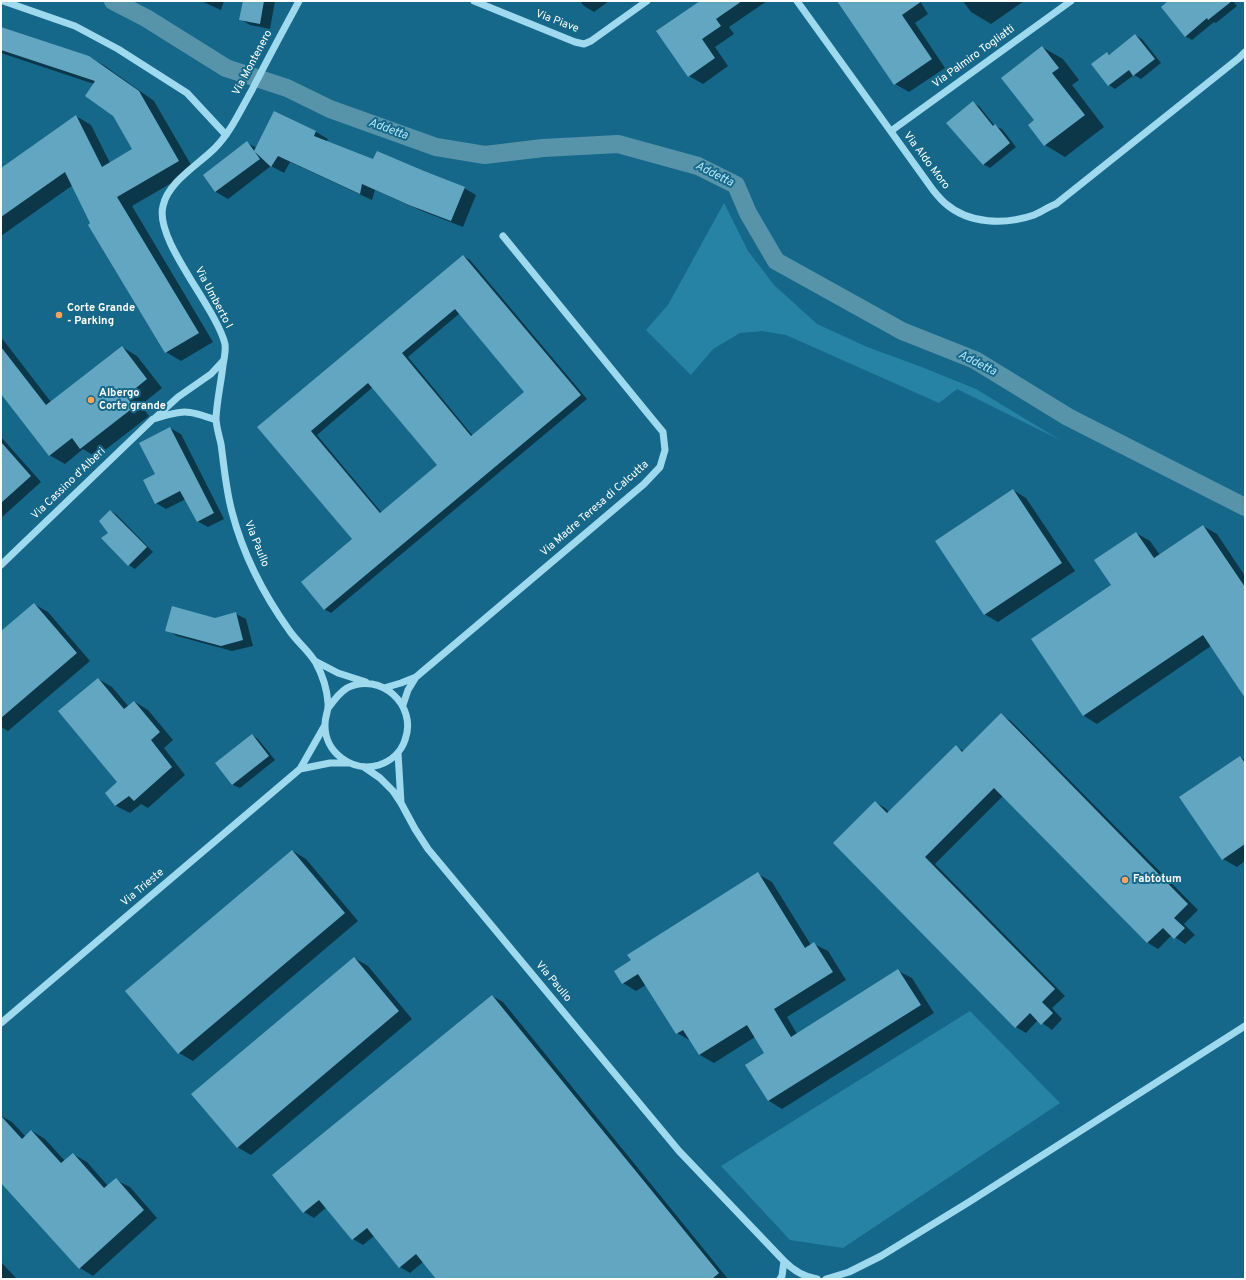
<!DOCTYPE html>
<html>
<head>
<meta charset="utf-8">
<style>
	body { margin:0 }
	#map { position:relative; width:1246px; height:1280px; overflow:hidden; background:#16688a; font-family:Overpass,sans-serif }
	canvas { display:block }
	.frame { position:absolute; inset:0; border:2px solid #fff; pointer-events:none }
</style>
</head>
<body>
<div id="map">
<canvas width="1246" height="1280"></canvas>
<div class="frame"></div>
</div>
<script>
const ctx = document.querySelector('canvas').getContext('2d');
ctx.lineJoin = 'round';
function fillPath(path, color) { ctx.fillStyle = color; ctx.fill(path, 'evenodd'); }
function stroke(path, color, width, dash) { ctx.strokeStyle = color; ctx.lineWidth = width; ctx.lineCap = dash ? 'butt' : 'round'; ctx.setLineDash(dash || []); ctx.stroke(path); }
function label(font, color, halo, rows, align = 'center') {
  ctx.font = font + ' Overpass,sans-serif'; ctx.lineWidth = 4; ctx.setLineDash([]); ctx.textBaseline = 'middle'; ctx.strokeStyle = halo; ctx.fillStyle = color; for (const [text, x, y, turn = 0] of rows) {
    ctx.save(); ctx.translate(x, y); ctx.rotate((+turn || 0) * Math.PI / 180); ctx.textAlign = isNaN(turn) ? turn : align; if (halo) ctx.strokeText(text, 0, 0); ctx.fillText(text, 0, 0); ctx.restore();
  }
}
fillPath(new Path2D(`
	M724 203 748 251 774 285 817 324 867 347 919 366 976 389 1060 440 957 389 939 403 786 335 762 331 740 333 713 349 691 375 646 330 668 305Z
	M970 1011 1060 1103 843 1248 790 1240 721 1166Z`), '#2683a6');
fillPath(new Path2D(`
	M201 1H224L221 10Z
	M244 1H275L270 29 250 25 240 19Z
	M580 1H609L594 12 584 6Z
	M697 1H767L729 27 734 34 715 47 728 66 703 84 689 76 699 3Z
	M838 1H920L928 14 915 23 945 68 909 92 895 84Z
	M963 1H1024L991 24 971 12Z
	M1170 1H1233L1237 6 1216 23 1214 22 1192 40 1185 36Z
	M1 28 89 57 105 66 154 101 194 170 132 206 213 342 181 361 166 352 92 223 73 185 1 236V169L76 116 91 125 110 163 133 150 94 84 1 53Z
	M1135 35 1142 39 1161 63 1141 79 1134 75 1115 89 1109 85 1107 53 1111 55Z
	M1042 47 1063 59 1079 80 1072 85 1104 127 1065 157 1045 145 1035 120Z
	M973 103 979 106 995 126 1002 129 1016 147 990 168 983 164Z
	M316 132 328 139 326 142 374 161 464 188 476 195 463 227 422 211 375 190 372 200 290 162 284 173 271 166 228 199 216 192 204 175 247 143 257 148Z
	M463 256 470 260 587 399 331 613 324 609 353 540 259 428ZM460 313 526 392 473 436 408 357ZM373 387 438 465 382 513 317 435Z
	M1 337 51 402 122 347 137 356 162 388 141 405 149 416 96 457 83 449 65 464 49 455 1 392Z
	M170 428 181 434 224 519 208 527 197 521 186 499 166 509 156 503 157 475Z
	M1 437 41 482 1 518Z
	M1013 490 1026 498 1075 571 998 622 984 614Z
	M111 511 117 515 153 552 135 569 129 565 109 533Z
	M1203 526 1217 534 1245 576V697L1211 646 1097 724 1084 716 1032 640 1113 585 1136 533 1150 541 1160 555Z
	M34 604 48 612 90 661 8 731 1 727V632Z
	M236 614 246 619 253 646 232 651 177 636 167 630Z
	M98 679 112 687 129 707 135 702 148 710 173 740 164 748 185 775 148 808 141 804 130 813 116 806 106 793 119 782Z
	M1001 715 1011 721 1198 910 1184 924 1195 935 1185 944 1172 935 1158 949 1148 943 1003 796 935 864 1065 996 1052 1008 1062 1019 1052 1030 1038 1020 1026 1033 1016 1027 875 802 885 808 889 812 956 747 964 751Z
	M252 735 258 739 275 760 240 788 233 785 216 763Z
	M1240 757 1245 760V861L1237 867 1223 859Z
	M293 851 306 859 358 921 193 1061 179 1053Z
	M758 874 772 882 811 945 814 944 828 951 846 980 787 1017 797 1034 898 971 912 978 934 1013 782 1109 769 1101 746 1066 766 1054 755 1037 714 1063 700 1055 691 1041 677 1033 646 985 636 991 623 983Z
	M354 958 368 966 412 1019 251 1155 237 1147Z
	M492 996 503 1002 728 1279H437L423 1262 410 1273 400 1267 374 1236 363 1245 353 1239 327 1207 314 1218 304 1212Z
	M1 1116 12 1122 26 1137 32 1131 45 1139 65 1161 73 1154 87 1162 108 1186 116 1180 130 1187 157 1218 93 1276 80 1268 1 1181Z
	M1 1262 17 1279H1Z`), '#0007');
stroke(new Path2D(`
	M113 1 146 18 226 68 287 88 330 109 436 147 485 155 543 148 618 144 698 166 736 185 748 213 776 261 902 331 975 360 1068 417 1245 507`), '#5794aa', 18);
fillPath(new Path2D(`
	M243 1H264L260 24 239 20Z
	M700 1H742L716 19 721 26 702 39 715 58 688 77 656 31Z
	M837 1H922L902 15 932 59 894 85Z
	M1168 1H1232L1208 20 1207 18 1185 37 1161 7Z
	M1 27 89 56 139 91 179 161 117 197 199 333 165 353 88 225 90 223 65 172 1 217V168L76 115 102 167 132 149 113 116 85 96 95 81 1 50Z
	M1135 34 1155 59 1133 76 1129 70 1108 86 1091 64 1107 52 1109 55Z
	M1042 46 1059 68 1052 73 1085 115 1044 146 1028 125 1034 120 1001 78Z
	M973 101 993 126 995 124 1010 143 983 165 946 123Z
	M274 111 316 131 314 136 373 159 377 151 424 171 465 187 451 221 409 205 362 184 360 194 278 156 271 167 254 151Z
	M247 141 260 159 215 192 203 175Z
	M463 255 581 395 324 610 301 582 352 539 257 427ZM455 309 524 392 471 436 402 353ZM368 383 437 465 380 513 311 431Z
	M122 346 147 379 126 396 134 407 80 449 72 438 49 456 1 394V347L46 405Z
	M170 427 214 513 197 522 180 491 155 504 143 480 155 474 139 443Z
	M1 442 31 476 1 503Z
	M1013 489 1062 563 984 615 935 541Z
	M110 510 147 547 128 566 101 538 108 533 99 521Z
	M1203 525 1245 587V698L1203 635 1083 716 1031 639 1111 585 1094 560 1136 532 1154 558Z
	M34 603 77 653 1 718V631Z
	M172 606 215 618 236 612 243 640 221 646 165 631Z
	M98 678 124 709 134 701 160 732 151 740 172 767 134 801 129 796 115 806 105 793 117 782 58 711Z
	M1001 713 1188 904 1174 918 1185 928 1174 939 1163 928 1147 943 994 788 925 857 1055 989 1042 1002 1053 1013 1041 1025 1030 1013 1015 1028 833 843 875 801 887 813 956 745 962 752Z
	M252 734 269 756 232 785 215 763Z
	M1240 756 1245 763V844L1222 860 1179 797Z
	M292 850 345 913 178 1054 125 991Z
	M758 872 805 948 814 942 833 972 774 1009 791 1037 898 969 921 1005 768 1101 745 1065 764 1053 747 1025 699 1055 683 1030 676 1034 638 974 622 984 614 971 631 960 627 955Z
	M354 957 399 1011 237 1148 191 1094Z
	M492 995 719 1273 712 1279H436L416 1254 399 1268 367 1228 352 1240 319 1200 303 1213 272 1175Z
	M1 1116 22 1139 31 1130 61 1163 73 1153 104 1188 116 1178 144 1210 79 1269 1 1183Z`), '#62a6c1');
stroke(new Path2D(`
	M3 1 75 26 118 49 187 93 226 135
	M299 1C283 31 267 60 252 90 241 109 231 132 215 148 198 165 168 182 163 206 154 240 216 307 225 344 226 351 224 359 223 365 221 383 217 400 216 418 216 426 219 435 221 444 224 466 226 490 232 512 243 554 264 595 289 630 297 642 309 651 316 663 323 676 327 689 328 703 329 710 325 716 325 724 324 752 352 773 379 765 391 761 401 752 405 740 418 705 380 671 347 688 339 693 334 700 329 707
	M474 1 575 42 584 44 591 41 647 1
	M797 1 933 190C937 195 941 200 946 204 969 224 1005 225 1034 215 1041 212 1048 207 1056 204L1239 58 1245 52
	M891 131 1071 1
	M156 417 178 397 211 374 223 361
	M1 565 153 419C183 410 186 409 216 420
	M315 661 338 673 366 682
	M416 677 644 484 660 467 665 450 663 432 649 415 503 236
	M384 688 401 683 416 677 408 690 403 705
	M398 753 401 803
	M364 767 380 778 393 791 401 803 415 829 428 849 679 1151 784 1261C794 1271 804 1277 817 1279
	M300 769 330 763H349
	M1 1023 300 769 325 725
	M780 1279 782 1276 784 1261
	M826 1279 849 1272 881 1256 969 1202 1245 1026`), '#9fd9ee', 7);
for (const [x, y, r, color] of [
	[59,315,4,"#ffa35c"],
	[91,400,4,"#ffa35c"],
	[1125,880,4,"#ffa35c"]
]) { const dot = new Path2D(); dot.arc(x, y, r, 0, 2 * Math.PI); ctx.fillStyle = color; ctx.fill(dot); stroke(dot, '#16688a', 1.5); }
label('11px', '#fff', '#16688a', [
	["Via Piave",557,22,21],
	["Via Palmiro Togliatti",974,57,-36],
	["Via Montenero",253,63,-62],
	["Via Aldo Moro",926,161,53],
	["Via Umberto I",213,298,62],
	["Via Cassino d'Alberi",69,484,-44],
	["Via Madre Teresa di Calcutta",595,509,-41],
	["Via Paullo",256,544,68],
	["Via Trieste",143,888,-40],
	["Via Paullo",553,982,50]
]);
label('bold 11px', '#fff', '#16688a', [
	["Corte Grande",67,309],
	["- Parking",67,322],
	["Albergo",99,394],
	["Corte grande",99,407],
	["Fabtotum",1133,880]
], 'left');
label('italic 12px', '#b2e5f7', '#16688a', [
	["Addetta",388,130,20],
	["Addetta",714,175,27],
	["Addetta",977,364,27]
]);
</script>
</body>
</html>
